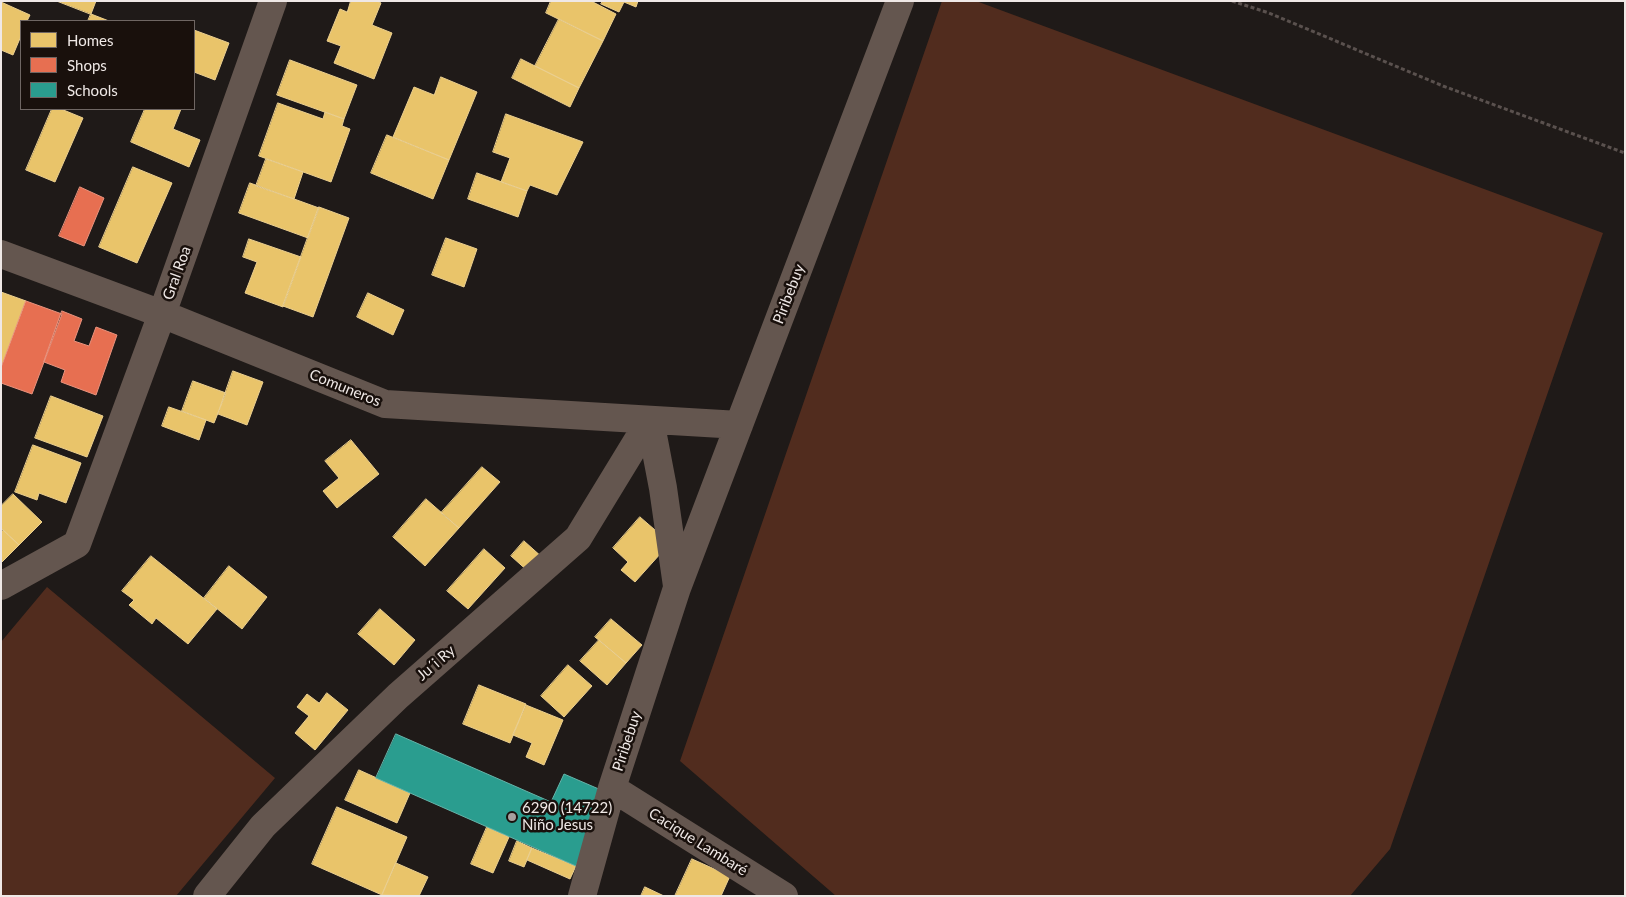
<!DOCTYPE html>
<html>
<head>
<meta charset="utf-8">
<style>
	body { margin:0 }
	#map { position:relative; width:1626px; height:897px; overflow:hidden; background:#1f1a18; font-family:Lato,sans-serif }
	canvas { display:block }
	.frame { position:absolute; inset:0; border:2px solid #efe8e6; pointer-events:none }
	.legend { position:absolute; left:20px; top:20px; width:175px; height:90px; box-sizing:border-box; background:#19100c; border:1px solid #6f6663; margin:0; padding:6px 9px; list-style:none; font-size:15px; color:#efe8e6 }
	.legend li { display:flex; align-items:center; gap:10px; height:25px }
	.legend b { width:25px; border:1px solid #6f6663 }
</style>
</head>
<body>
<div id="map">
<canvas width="1626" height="897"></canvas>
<div class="frame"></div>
<ul class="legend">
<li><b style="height:14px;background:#e9c46a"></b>Homes</li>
<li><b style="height:14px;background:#e76f51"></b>Shops</li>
<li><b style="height:14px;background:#2a9d8f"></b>Schools</li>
</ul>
</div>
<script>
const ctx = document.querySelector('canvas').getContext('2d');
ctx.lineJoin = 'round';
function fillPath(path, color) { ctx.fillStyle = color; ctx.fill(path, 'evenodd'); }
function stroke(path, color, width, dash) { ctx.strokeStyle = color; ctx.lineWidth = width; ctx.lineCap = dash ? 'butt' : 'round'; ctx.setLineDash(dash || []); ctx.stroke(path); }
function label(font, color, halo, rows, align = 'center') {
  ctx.font = font + ' Lato,sans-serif'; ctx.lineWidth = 5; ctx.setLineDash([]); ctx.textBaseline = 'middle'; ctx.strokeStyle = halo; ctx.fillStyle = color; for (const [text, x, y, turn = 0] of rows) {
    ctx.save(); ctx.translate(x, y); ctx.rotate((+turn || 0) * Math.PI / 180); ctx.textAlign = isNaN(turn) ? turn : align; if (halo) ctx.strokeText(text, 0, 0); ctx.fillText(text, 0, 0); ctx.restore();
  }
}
fillPath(new Path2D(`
	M942 1H976L1603 233 1390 849 1350 896H836L680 761Z
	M47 587 275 778 176 896H1V642Z`), '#512c1e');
const homes = new Path2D(`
	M57 1H96L91 14Z
	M351 1H377L381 3 372 25 392 33 374 79 334 63 341 46 327 41 340 9 347 12Z
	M551 1H591L616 14 603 41 546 13Z
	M603 1H638L636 7 624 2 619 12 601 4Z
	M1 2 30 15 27 21H21V36L13 55 1 50Z
	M91 14 109 21H88Z
	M559 19 603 41 579 88 535 66Z
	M194 30 229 43 215 80 194 72Z
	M521 59 579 88 570 107 512 78Z
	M290 60 357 85 344 119 277 95Z
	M441 77 477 92 449 160 393 137 414 87 434 95Z
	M278 103 323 119 325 112 344 119 342 126 350 129 331 182 259 156Z
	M52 109H61L83 118 55 182 26 170Z
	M145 109H181L173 129 200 140 189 167 131 142Z
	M506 114 583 142 557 195 530 185 527 191 501 182 510 158 493 152Z
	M387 135 449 160 433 199 371 173Z
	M266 159 303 172 294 199 256 186Z
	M133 167 172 183 137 263 99 247Z
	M477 173 527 191 518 217 468 199Z
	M250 183 319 208 308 238 239 213Z
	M319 207 349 218 313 317 283 306Z
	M446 238 477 249 464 287 432 275Z
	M249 239 301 257 283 307 245 293 257 262 243 257Z
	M1 292 26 301 1 368Z
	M368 293 404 310 393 335 357 317Z
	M233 371 263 382 247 425 218 414Z
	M193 381 226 393 214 423 182 411Z
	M51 396 103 416 87 457 35 438Z
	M169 407 206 420 199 440 162 426Z
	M351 440 379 474 337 508 323 491 339 478 325 461Z
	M33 445 81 463 66 503 39 493 37 500 15 492Z
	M482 467 500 482 459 528 441 513Z
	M13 494 42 522 19 545 1 528V506Z
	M426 499 459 528 425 566 393 537Z
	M640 517 670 543 635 582 621 570 628 562 613 548Z
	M3 530 19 545 1 563V532Z
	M524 541 543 558 530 573 511 556Z
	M484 549 505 568 468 609 447 591Z
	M151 556 217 609 188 644 156 618 152 624 129 605 134 600 122 591Z
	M229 566 267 597 242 629 204 598Z
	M380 609 415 640 394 665 358 634Z
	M611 619 642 645 626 663 595 637Z
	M599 640 626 663 607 685 580 661Z
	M568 665 592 686 564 717 541 696Z
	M479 685 526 704 510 743 463 724Z
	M327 693 348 710 315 750 295 733 309 716 297 707 307 694 319 703Z
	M526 705 563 720 544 765 526 757 532 743 513 735Z
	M359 770 410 793 397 823 345 800Z
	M337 807 407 837 382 895 312 864Z
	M487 827 509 837 493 873 471 864Z
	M517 841 532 848 524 867 509 861Z
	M532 848 576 866 570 879 527 860Z
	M692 859 730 876 721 896H675Z
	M396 863 428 877 419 896 382 895Z
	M645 887 664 896H641Z`);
fillPath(homes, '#e9c46a');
stroke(homes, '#ebcf8f', 1);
const shops = new Path2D(`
	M80 187 104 198 84 246 59 236Z
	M26 301 62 314 32 394 1 383V368Z
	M62 311 82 319 74 341 89 346 96 327 117 335 96 395 61 382 65 370 44 362Z`);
fillPath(shops, '#e76f51');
stroke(shops, '#e9937e', 1);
const schools = new Path2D(`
	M396 734 551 802 564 774 608 793 576 866 376 778Z`);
fillPath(schools, '#2a9d8f');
stroke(schools, '#65b4a9', 1);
stroke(new Path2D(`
	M1232 1 1269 13 1443 86 1625 153`), '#5a514e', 3, [4, 2.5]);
stroke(new Path2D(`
	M1 254 162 314 385 404 739 425
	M650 420 663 488 677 586
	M1 586 77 544 162 314 273 1
	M612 788 784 896
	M207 896 263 826 398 696 578 538 650 420
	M582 896 612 788 677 588 900 1`), '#64564f', 28);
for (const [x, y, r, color] of [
	[512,817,5,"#a6a09e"]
]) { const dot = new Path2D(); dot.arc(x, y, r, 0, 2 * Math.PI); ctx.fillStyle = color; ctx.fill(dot); stroke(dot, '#19100c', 2); }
label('15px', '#efe8e6', '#19100c', [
	["Gral Roa",177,273,-70],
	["Piribebuy",789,294,-69],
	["Comuneros",345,388,22],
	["Ju´i Ry",436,663,-41],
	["Piribebuy",627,741,-72],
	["Cacique Lambaré",698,842,32]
]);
label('15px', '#efe8e6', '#19100c', [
	["6290 (14722)",522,808],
	["Niño Jesus",522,825]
], 'left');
</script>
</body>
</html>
